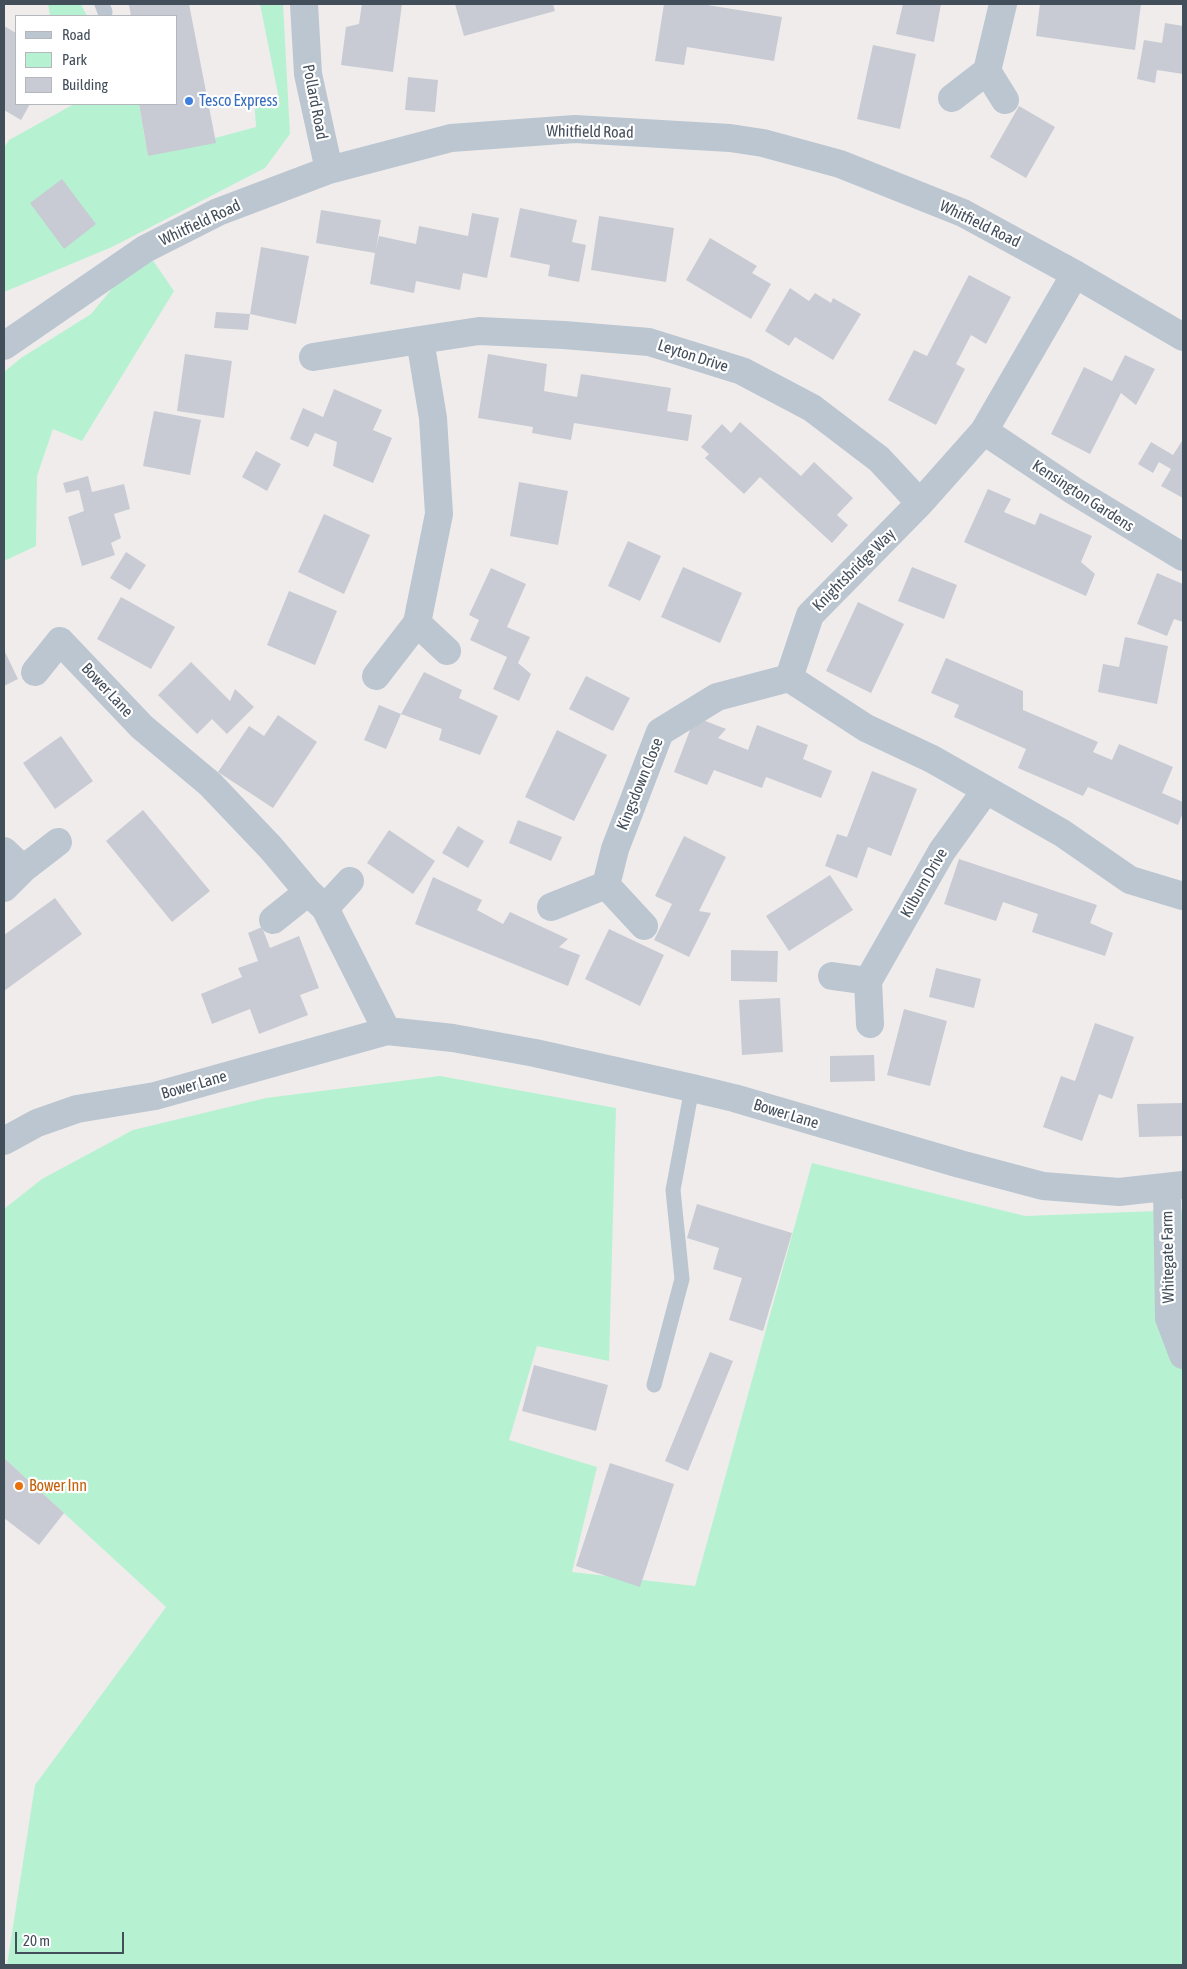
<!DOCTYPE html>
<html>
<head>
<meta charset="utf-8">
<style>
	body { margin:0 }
	#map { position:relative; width:1187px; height:1969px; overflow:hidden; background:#f0ecec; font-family:"Asap Condensed",sans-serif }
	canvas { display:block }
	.frame { position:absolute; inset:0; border:5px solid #434e5b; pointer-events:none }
	.legend { position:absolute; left:15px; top:15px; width:162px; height:90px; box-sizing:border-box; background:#fff; border:1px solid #b4b8bd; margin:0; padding:6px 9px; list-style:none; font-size:15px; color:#434e5b }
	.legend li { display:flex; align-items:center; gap:10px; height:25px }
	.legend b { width:25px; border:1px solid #b4b8bd }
	.scale { position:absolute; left:15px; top:1932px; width:109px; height:22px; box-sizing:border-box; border:2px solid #434e5b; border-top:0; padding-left:6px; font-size:15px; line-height:18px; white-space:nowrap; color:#434e5b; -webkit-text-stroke:4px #fff; paint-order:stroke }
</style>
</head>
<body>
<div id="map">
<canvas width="1187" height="1969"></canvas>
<div class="frame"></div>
<ul class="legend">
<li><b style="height:6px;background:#bbc6d0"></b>Road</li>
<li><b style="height:14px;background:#b6f2d1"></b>Park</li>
<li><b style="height:14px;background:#c8cbd3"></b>Building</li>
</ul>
<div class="scale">20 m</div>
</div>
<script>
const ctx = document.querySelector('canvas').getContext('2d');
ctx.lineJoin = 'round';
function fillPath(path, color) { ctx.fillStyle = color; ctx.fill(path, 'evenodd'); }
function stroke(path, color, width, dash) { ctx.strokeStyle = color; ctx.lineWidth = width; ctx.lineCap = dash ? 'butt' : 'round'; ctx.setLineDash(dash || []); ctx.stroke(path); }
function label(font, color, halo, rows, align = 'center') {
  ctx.font = font + ' "Asap Condensed",sans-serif'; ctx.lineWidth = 4.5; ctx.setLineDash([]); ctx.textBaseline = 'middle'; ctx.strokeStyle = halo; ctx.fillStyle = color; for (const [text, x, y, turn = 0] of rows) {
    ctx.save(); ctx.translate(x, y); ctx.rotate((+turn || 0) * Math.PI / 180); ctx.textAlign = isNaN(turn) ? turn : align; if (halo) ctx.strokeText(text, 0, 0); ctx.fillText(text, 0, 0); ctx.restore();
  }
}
fillPath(new Path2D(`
	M48 4H81L87 16H50Z
	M260 4H283L290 134 265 168 112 247 4 292V148L9 140 74 104H139L148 156 256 127 254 99H279Z
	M145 249 174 291 82 441 53 429 37 476 36 546 4 561V372L21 358 91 314Z
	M440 1076 616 1108 609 1361 537 1346 509 1440 597 1467 572 1572 695 1586 812 1163 1025 1216 1183 1210V1965H7L35 1785 166 1607 4 1458V1209L42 1179 133 1130 266 1098Z`), '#b6f2d1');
fillPath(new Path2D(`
	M135 4H189L216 143 148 156 139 104H176V16H131L129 5Z
	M362 4H402L393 72 341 65 346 27 359 24Z
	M455 4H553L555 11 464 36Z
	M664 4H701L782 17 774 61 687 47 684 65 655 61Z
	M903 4H941L934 42 896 34Z
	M1040 4H1141L1135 50 1036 36Z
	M1165 23 1183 26V74L1157 70 1155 83 1137 79 1144 40 1162 43Z
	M4 26 16 33V104H30L21 120 4 110Z
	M873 45 916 54 900 129 857 119Z
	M408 77 438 80 435 112 405 110Z
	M1019 106 1055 127 1026 178 990 157Z
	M62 179 96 224 64 249 30 203Z
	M520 208 577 220 572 242 586 245 579 282 548 276 550 265 510 257Z
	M321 210 381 220 376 249 379 236 416 244 419 226 468 236 472 213 499 218 487 278 463 273 460 290 416 281 414 293 370 284 375 253 316 243Z
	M599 216 674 228 666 282 591 270Z
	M710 238 757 266 752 273 771 284 751 319 686 280Z
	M261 247 309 256 296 324 250 314 248 330 214 328 216 312 250 314Z
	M969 275 1011 297 986 344 971 335 956 364 965 369 936 425 888 400 914 350 927 356Z
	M790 288 809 301 815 293 831 303 833 298 861 314 833 360 795 337 789 346 765 331Z
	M185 354 232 361 224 418 177 411Z
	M488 354 547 364 544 391 577 397 581 374 671 388 667 411 692 415 688 441 574 423 571 440 532 433 533 427 478 418Z
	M1125 355 1155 369 1136 405 1121 393 1090 454 1051 434 1084 367 1112 381Z
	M334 389 382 410 373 430 392 438 373 483 333 466 337 442 315 433 308 447 290 439 303 408 323 417Z
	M154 411 201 420 190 475 143 466Z
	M740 422 801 476 814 462 853 498 837 515 848 525 832 543 760 477 744 494 705 458 709 454 701 447 722 424 731 433Z
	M1182 441 1183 442V498L1161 486 1171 469 1159 462 1153 473 1138 464 1151 442 1173 455Z
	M256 451 281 464 267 491 242 477Z
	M88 476 92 492 124 484 130 509 114 514 121 538 111 543 115 555 82 566 68 517 84 511 79 490 66 493 63 483Z
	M519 482 568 491 558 545 510 536Z
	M988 489 1011 499 1004 512 1035 525 1040 513 1092 536 1081 562 1095 574 1086 596 964 542Z
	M324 514 370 535 344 594 298 572Z
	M628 541 661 556 640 601 608 586Z
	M126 552 146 565 130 590 110 578Z
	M683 567 742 593 720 643 661 617Z
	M912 567 957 585 944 619 898 601Z
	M491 568 526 584 507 627 530 637 518 663 531 674 519 701 493 689 507 657 470 640 479 620 469 615Z
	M1157 573 1183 584V622L1174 619 1167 636 1137 624Z
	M289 591 337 611 315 665 267 645Z
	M121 597 175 627 151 669 97 639Z
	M858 602 904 624 871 693 826 671Z
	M1125 637 1168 646 1157 704 1098 692 1103 664 1119 667Z
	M4 650 18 679 4 686Z
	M946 658 1023 691V710L1098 742 1093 752 1112 760 1119 744 1173 767 1162 793 1183 802V813L1178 825 1088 787 1083 796 1018 768 1026 749 954 717 959 705 931 693Z
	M191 662 230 701 235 689 254 707 227 734 212 719 197 734 158 695Z
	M424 672 462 690 459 698 498 716 480 755 439 740 442 729 401 714Z
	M586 676 630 698 613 731 569 709Z
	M379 705 401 714 386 749 364 740Z
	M278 715 317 742 273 808 218 772 249 726 264 736Z
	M695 717 726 729 718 738 748 750 757 725 808 745 803 759 832 771 821 798 766 777 762 788 714 770 707 785 674 772Z
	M557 730 607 755 574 821 525 797Z
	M61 736 93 781 55 809 23 763Z
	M872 771 917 789 891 856 868 847 857 878 825 866 837 834 847 837Z
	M143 810 210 891 172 922 106 841Z
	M518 820 562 837 551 861 509 843Z
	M458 826 484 841 468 868 442 853Z
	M389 830 435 861 413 894 367 863Z
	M684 836 726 857 699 911 711 913 689 957 654 940 672 904 655 896Z
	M959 859 1097 905 1090 923 1113 933 1105 956 1032 932 1038 914 1003 902 996 921 944 904Z
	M830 875 853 910 789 951 766 916Z
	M433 877 482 900 477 910 503 924 510 912 568 939 559 947 580 955 568 986 415 924Z
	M55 898 82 934 4 991V935Z
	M262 927 270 948 299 936 319 988 300 995 308 1015 259 1034 250 1009 212 1024 201 994 242 977 238 968 258 961 248 933Z
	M609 929 664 955 640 1006 585 979Z
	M731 950 778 951 777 982 731 981Z
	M936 968 981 979 974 1008 929 997Z
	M780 998 783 1052 742 1055 739 1000Z
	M904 1009 947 1021 930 1086 887 1075Z
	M1095 1023 1134 1037 1112 1099 1099 1094 1082 1141 1043 1127 1061 1076 1075 1081Z
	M874 1055 875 1081 830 1082V1056Z
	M1183 1103V1136L1139 1137 1137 1104Z
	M697 1204 792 1233 763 1331 729 1320 742 1278 713 1269 719 1248 687 1238Z
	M710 1352 733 1361 688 1471 665 1461Z
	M534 1365 608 1385 596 1431 522 1411Z
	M4 1458 64 1513 39 1545 4 1518Z
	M610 1463 674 1484 640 1587 576 1566Z`), '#c8cbd3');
stroke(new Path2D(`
	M102 4 105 12
	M654 1385 682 1279 673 1190 692 1088`), '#bbc6d0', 15);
stroke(new Path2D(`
	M304 4 308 74 329 170
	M987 71 1005 100
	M952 98 987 71 1003 4
	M1075 274 984 431 920 503 810 615 789 678 866 728 932 759 1062 833 1130 880 1183 896
	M4 346 145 249 218 212 329 170 451 138 575 129 730 138 763 143 840 164 963 213 1075 274 1183 337
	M313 357 420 340
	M984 431 1074 491 1183 557
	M447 651 417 623 439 514 433 418 420 340 479 331 564 335 649 342 742 371 812 408 879 459 920 503
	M35 672 60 641 142 727 210 784 271 848 308 892 325 908 387 1031
	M376 676 417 623
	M4 851 23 869
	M4 888 23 869 58 842
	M551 907 606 885
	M325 908 350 881
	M273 920 308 892
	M644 926 606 885 615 849 660 732 717 697 789 678
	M832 976 868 981
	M870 1024 868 981 942 851 986 790
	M4 1141 37 1123 77 1109 155 1096 387 1031 453 1038 535 1053 692 1088 734 1098 960 1164 1043 1186 1119 1192 1183 1185
	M1167 1187 1169 1318 1183 1355`), '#bbc6d0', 28);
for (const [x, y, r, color] of [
	[189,101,5,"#3f7fe0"],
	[19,1486,5,"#e8710a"]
]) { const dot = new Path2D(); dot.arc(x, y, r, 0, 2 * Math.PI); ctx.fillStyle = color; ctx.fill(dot); stroke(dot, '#fff', 2); }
label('16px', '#366cbe', '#fff', [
	["Tesco Express",199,101]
], 'left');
label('16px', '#434e5b', '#fff', [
	["Pollard Road",315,102,79],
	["Whitfield Road",590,132,1],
	["Whitfield Road",200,223,-25],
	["Whitfield Road",980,224,26],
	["Leyton Drive",693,356,18],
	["Kensington Gardens",1083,496,33],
	["Knightsbridge Way",854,570,-45],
	["Bower Lane",107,690,47],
	["Kingsdown Close",640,784,-68],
	["Kilburn Drive",924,883,-60],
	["Bower Lane",194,1085,-16],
	["Bower Lane",786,1114,17],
	["Whitegate Farm",1168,1257,-91]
]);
label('16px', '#c56008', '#fff', [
	["Bower Inn",29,1486]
], 'left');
</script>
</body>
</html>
